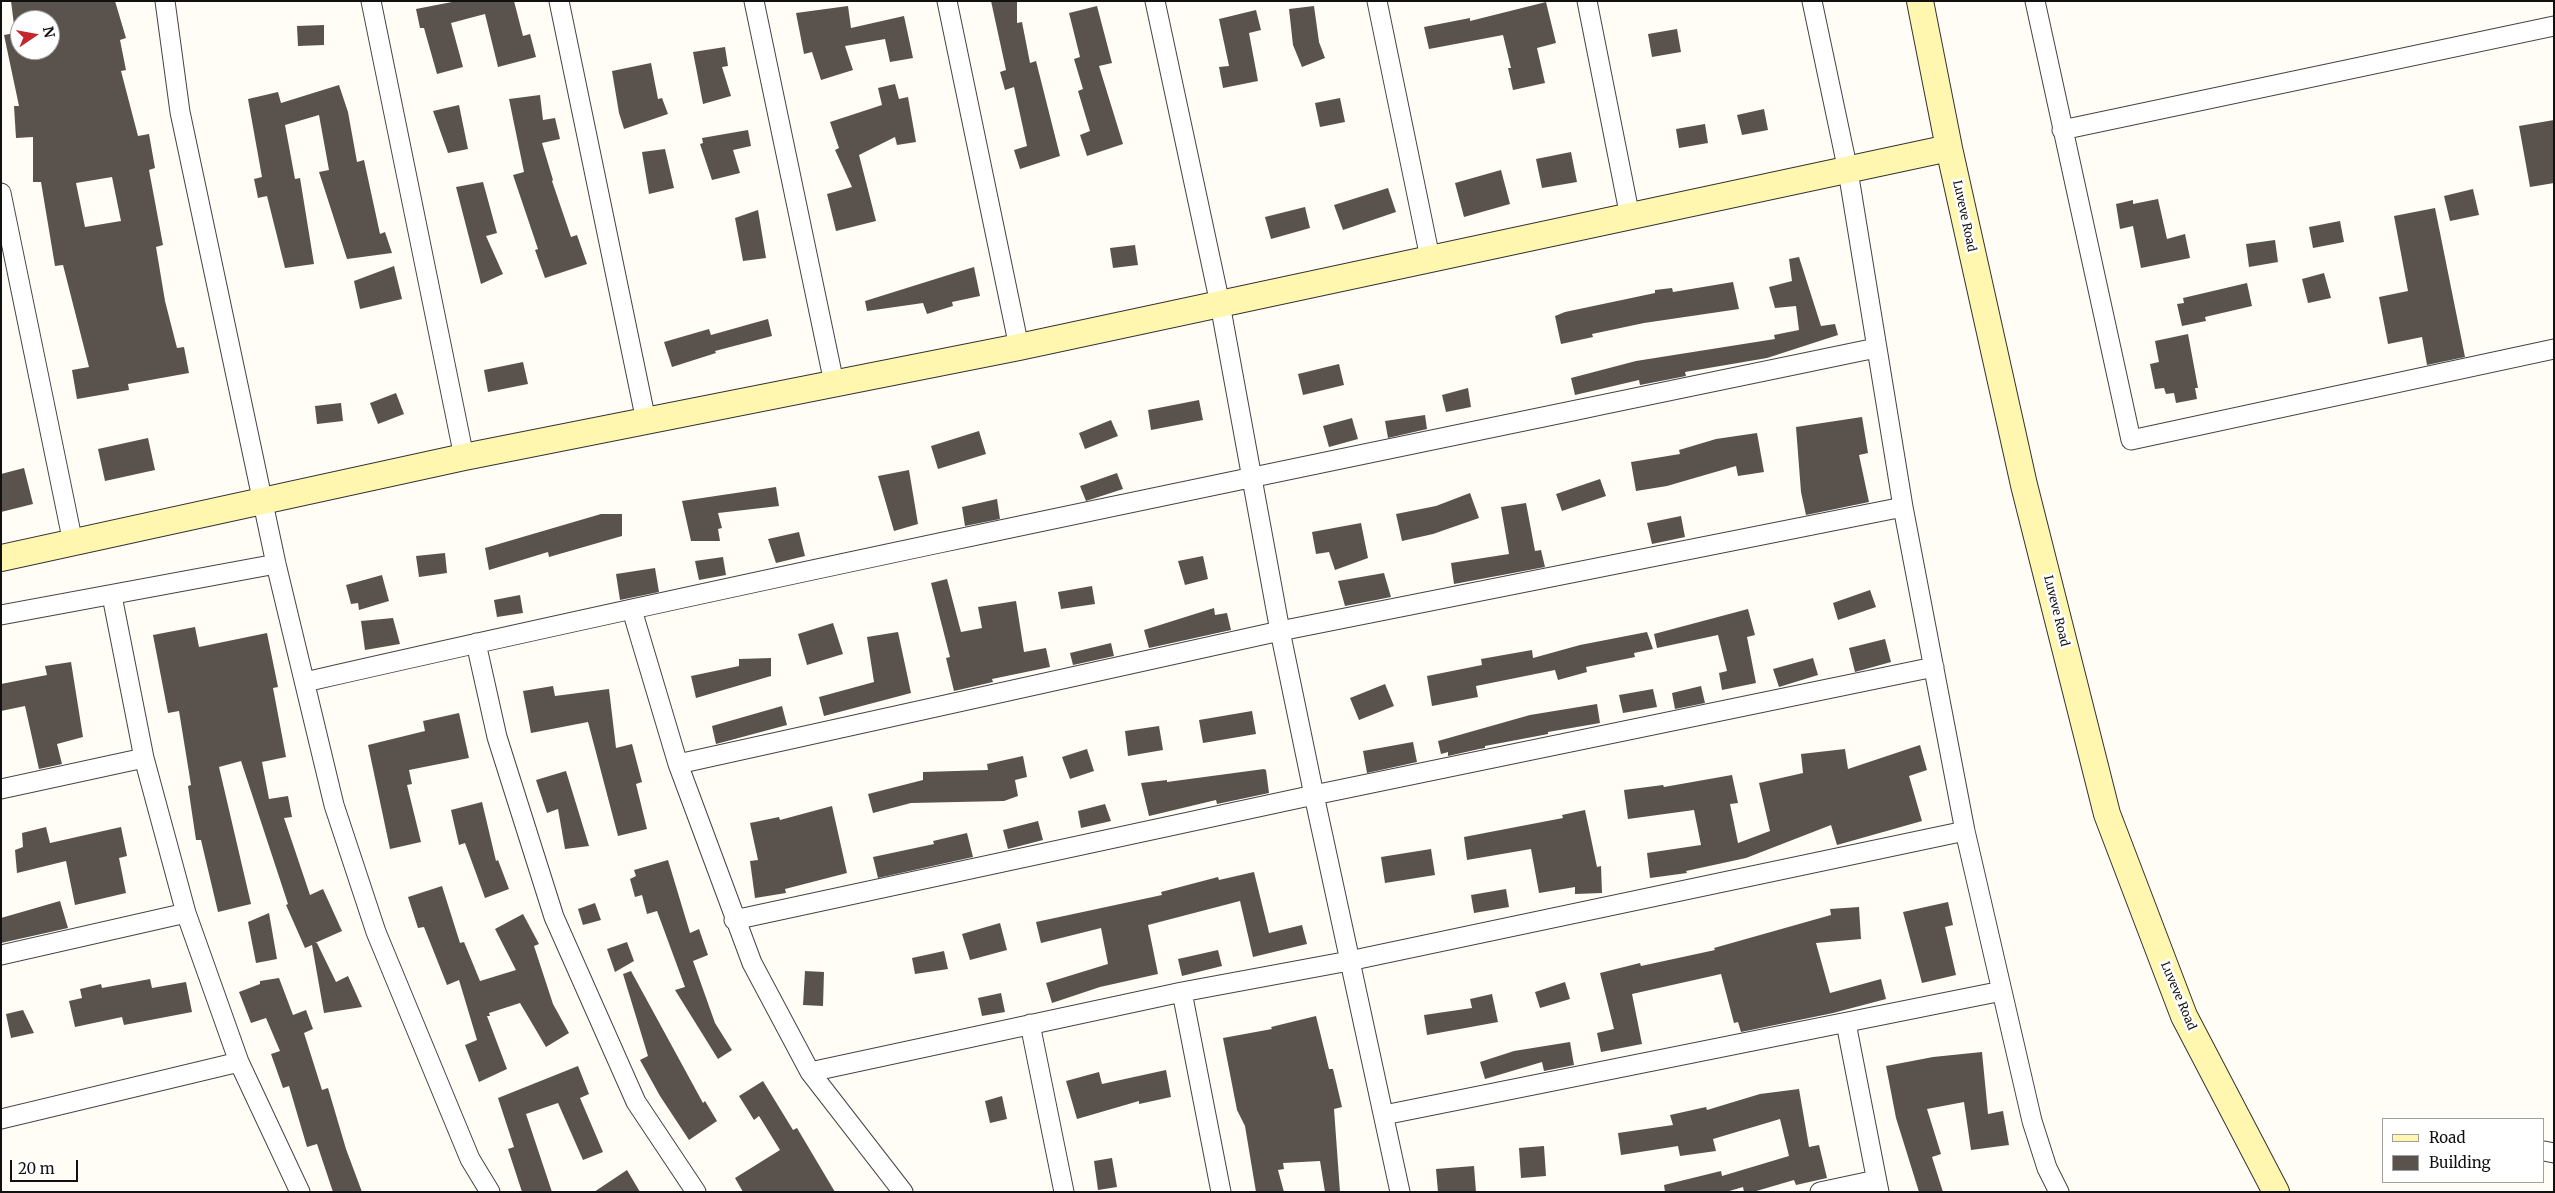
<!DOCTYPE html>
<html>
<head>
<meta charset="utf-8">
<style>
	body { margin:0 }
	#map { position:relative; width:2555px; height:1193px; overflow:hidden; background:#fffdf5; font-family:Merriweather,serif }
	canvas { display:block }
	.frame { position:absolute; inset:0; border:2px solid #111; pointer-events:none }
	.legend { position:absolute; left:2382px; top:1118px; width:162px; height:65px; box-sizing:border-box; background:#fff; border:1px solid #a0a0a0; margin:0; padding:6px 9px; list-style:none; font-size:15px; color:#111 }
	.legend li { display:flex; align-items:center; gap:10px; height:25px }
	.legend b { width:25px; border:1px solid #a0a0a0 }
	.north { position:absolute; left:10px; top:10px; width:50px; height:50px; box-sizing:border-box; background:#fff; border:1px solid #a0a0a0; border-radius:50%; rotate:78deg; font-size:14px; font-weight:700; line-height:20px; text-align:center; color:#111 }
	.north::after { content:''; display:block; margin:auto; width:18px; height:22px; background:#c4262e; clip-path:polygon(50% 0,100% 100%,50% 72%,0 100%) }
	.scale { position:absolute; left:10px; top:1160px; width:68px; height:22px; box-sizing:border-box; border:2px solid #111; border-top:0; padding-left:6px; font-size:15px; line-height:18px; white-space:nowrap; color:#111; -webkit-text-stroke:4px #fff; paint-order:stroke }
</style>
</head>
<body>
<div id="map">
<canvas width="2555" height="1193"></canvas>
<div class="frame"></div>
<ul class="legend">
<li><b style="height:6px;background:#fff6b0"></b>Road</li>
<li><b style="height:14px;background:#5a524d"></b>Building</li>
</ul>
<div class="north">N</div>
<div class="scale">20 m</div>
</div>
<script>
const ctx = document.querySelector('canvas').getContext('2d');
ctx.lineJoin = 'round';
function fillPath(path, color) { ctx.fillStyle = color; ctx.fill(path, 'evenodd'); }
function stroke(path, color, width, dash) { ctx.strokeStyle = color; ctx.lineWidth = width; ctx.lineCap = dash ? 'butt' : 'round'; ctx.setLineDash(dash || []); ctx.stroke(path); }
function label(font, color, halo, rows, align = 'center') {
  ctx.font = font + ' Merriweather,serif'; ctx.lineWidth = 5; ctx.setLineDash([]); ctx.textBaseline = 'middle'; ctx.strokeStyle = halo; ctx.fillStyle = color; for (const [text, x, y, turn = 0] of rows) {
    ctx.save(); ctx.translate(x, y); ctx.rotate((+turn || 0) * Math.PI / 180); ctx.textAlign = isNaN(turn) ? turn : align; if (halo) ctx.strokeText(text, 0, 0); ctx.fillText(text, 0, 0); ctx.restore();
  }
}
fillPath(new Path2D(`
	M11 1H115L126 38 120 40 126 70 121 71 138 136 149 134 155 168 149 170 163 245 156 247 165 301 177 348 184 347 189 373 128 384 129 390 77 399 72 370 89 367 63 265 55 266 41 182H33V137L16 138 14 106H19L4 35 15 33ZM20 20H50V50H20ZM112 177 121 221 85 227 76 183Z
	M457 1H514L523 36 530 34 536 57 498 67 485 14 451 23 463 67 437 74 424 28H420L416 9Z
	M991 1H1017V23L1022 22 1030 63 1036 61 1060 156 1020 169 1014 150 1027 146 1014 87 1005 90 1000 72 1006 70Z
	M1546 2 1556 43 1537 48 1545 83 1513 90 1508 68H1511L1503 35 1429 49 1424 27 1470 18V21Z
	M848 6 851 28 904 16 913 58 890 62 885 39 845 46 853 70 821 80 812 52 804 54 796 13Z
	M1097 6 1112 63 1099 66 1123 144 1087 156 1080 135 1090 131 1078 91 1083 89 1074 59 1080 57 1069 13Z
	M1314 6 1319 42 1325 58 1302 67 1293 45 1289 9Z
	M1256 10 1261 30 1249 33 1258 81 1223 88 1219 67 1229 66 1219 19Z
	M324 25V45L298 46 297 26Z
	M1677 29 1681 52 1652 57 1648 34Z
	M725 47 728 66 722 67 731 96 703 104 693 52Z
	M651 63 658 99 662 98 668 114 624 129 619 113 612 71Z
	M895 84 899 99 908 97 916 142 897 145 895 137 859 155 876 221 836 231 827 194 852 187 835 150 839 148 830 122 882 105 878 88Z
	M339 85 348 112 357 162 364 160 380 234 385 232 392 253 347 259 319 172 329 170 319 115 285 125 295 179 300 178 314 264 285 268 267 196 258 198 254 179 262 177 248 99 278 92 281 103Z
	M540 95 543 120 555 118 560 139 542 143 553 180 552 181 571 237 577 235 587 264 545 278 535 250 538 249 513 175 524 172 509 99Z
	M1340 98 1345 122 1320 127 1315 103Z
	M459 105 468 149 448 153 433 111Z
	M1764 109 1768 130 1742 135 1737 115Z
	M2554 120V183L2530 187 2519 126Z
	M1705 124 1708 143 1679 148 1676 129Z
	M748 130 751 146 733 150 740 173 712 180 700 144 703 143 702 138Z
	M665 149 674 188 649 194 642 152Z
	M1571 152 1577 182 1542 188 1536 159Z
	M1501 170 1510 204 1464 217 1455 183Z
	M483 182 497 233 486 236 503 274 481 284 456 187Z
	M1388 188 1396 212 1343 230 1334 205Z
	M2473 189 2479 215 2450 221 2444 196Z
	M2158 199 2167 239 2185 234 2190 258 2141 268 2133 226 2120 229 2116 204 2133 200V204Z
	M1305 207 1310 228 1271 239 1265 217Z
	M2435 208 2465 357 2427 365 2422 337 2388 344 2379 297 2408 291 2394 216Z
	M758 210 766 258 743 261 735 218Z
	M2340 221 2344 242 2313 248 2309 227Z
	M2275 240 2278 262 2249 267 2246 244Z
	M1135 245 1138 265 1113 268 1110 248Z
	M1799 257 1821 326 1835 324 1838 335 1767 358 1685 372 1686 376 1640 385 1639 380 1575 395 1571 378 1636 361 1775 339 1774 335 1799 330 1796 306 1775 308 1769 287 1792 281 1789 259Z
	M394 266 402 299 360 309 354 281Z
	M974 267 980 296 952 302 953 306 927 314 923 303 867 311 865 301Z
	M2324 273 2331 298 2308 303 2302 279Z
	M1733 282 1739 309 1644 323 1592 334 1593 337 1561 344 1555 316 1565 312 1655 293V290L1672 288 1673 292Z
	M2247 283 2252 306 2205 317 2206 321 2182 326 2177 304 2184 303 2183 298Z
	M768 319 772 336 715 351 716 353 672 367 664 342 709 329 711 335Z
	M2188 334 2198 388H2195L2197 399 2176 403 2174 393 2166 394 2164 388 2155 389 2150 364 2159 362 2155 341Z
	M523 362 528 384 488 392 484 370Z
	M1339 364 1344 385 1303 395 1298 374Z
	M1468 388 1471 407 1446 412 1442 395Z
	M396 393 404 414 378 424 370 403Z
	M1199 400 1203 420 1151 430 1148 410Z
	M341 403 343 421 317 424 315 406Z
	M1425 415 1427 429 1388 438 1385 421Z
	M1862 417 1868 453 1859 455 1869 502 1806 515 1801 492 1796 427Z
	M1352 418 1358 439 1329 447 1323 426Z
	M1111 420 1118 436 1085 449 1079 433Z
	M979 431 986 454 938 469 931 446Z
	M1757 433 1764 472 1738 476 1736 466 1667 486 1636 491 1631 462 1680 454 1679 450 1716 439Z
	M148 438 155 470 105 481 98 449Z
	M24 468 33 504 1 512V474Z
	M909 470 918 524 894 531 878 476Z
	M1117 473 1123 489 1086 501 1080 486Z
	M1600 479 1606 496 1562 511 1556 494Z
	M776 487 779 506 718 513 722 528 718 529 720 541H691L682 501Z
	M1470 493 1479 518 1433 534 1402 541 1396 514 1436 506Z
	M997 499 1000 519 965 526 962 507Z
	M1526 503 1535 551 1541 550 1545 567 1454 584 1451 563 1509 554 1501 507Z
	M601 514H622V536L549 557 548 552 489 570 485 548Z
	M1681 516 1685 537 1652 544 1647 523Z
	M1361 523 1368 558 1335 570 1329 552 1316 554 1312 532Z
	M799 532 805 556 776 563 768 539Z
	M445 553 447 573 419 577 416 556Z
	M1203 556 1208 579 1185 585 1178 561Z
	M723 557 726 575 699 580 695 561Z
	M655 568 659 592 620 600 616 574Z
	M1384 573 1391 597 1345 606 1338 581Z
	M382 575 389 601 359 610 358 603 351 604 346 585Z
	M947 579 961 632 982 628 978 607 1016 601 1024 652 1046 648 1050 667 992 679 993 682 954 691 946 658 950 657 931 583Z
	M1092 586 1095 604 1061 609 1058 592Z
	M1870 590 1876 607 1838 620 1833 603Z
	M520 595 523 613 497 617 494 600Z
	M1214 608 1215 615 1227 613 1231 630 1149 648 1144 630Z
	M1748 609 1755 635 1747 637 1756 683 1722 690 1719 673 1727 671 1718 635 1657 648 1654 634Z
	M393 618 400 644 365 650 361 621Z
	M833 623 843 654 807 665 798 634Z
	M195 627 199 647 267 633 278 687 273 688 286 757 262 762 269 799 288 796 292 817 284 818 310 895 323 889 342 931 315 943H317L336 982 348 976 362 1007 324 1013 312 945 305 948 286 905 288 904 241 761 219 767 251 904 218 912 201 840H196L188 786 191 785 179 711 168 713 153 635Z
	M898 632 911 693 824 716 819 697 874 682 867 637Z
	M1647 632 1653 649 1634 653 1635 657 1586 667 1587 672 1558 680 1555 670 1476 686 1478 697 1432 706 1427 676 1482 665 1481 659 1532 650 1533 658 1580 645Z
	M1885 639 1891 662 1855 672 1849 648Z
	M1111 643 1114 656 1073 665 1070 653Z
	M771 658V676L696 698 691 676 739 666V659Z
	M1813 658 1818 675 1779 687 1773 669Z
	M71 662 83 737 57 744 62 764 39 769 25 706 1 711V684L47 675 45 666Z
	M1385 684 1394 706 1359 720 1350 698Z
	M553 686 555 696 609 689 616 748 632 744 642 782 636 784 647 829 618 836 588 722 531 733 523 691Z
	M1701 686 1705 703 1675 709 1672 693Z
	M1653 689 1657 707 1623 713 1619 695Z
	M1597 704 1600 723 1548 732V734L1485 746V748L1479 749 1448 756V752L1441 754 1438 741 1530 715Z
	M782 706 787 725 716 744 712 726Z
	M1252 711 1256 734 1203 743 1199 720Z
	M459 713 469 758 409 770 412 784 407 785 421 842 390 849 368 745 425 731 423 721Z
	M1159 726 1163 750 1128 756 1125 731Z
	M1413 742 1417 762 1367 773 1363 751Z
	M1920 745 1927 770 1909 776 1922 821 1837 845 1831 825 1746 858 1686 871 1687 873 1650 878 1647 853 1701 845 1694 810 1628 819 1624 790 1663 785 1664 787 1732 775 1738 803 1730 804 1738 843 1770 831 1759 783 1803 773 1801 754 1845 749 1848 769Z
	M1087 749 1094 771 1070 779 1062 757Z
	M1023 756 1027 777 1015 780 1018 796 1004 801 911 803 873 813 868 794 923 780V772L988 770 987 764Z
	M1264 769 1266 770 1269 793 1217 804 1216 800 1149 816 1141 783 1167 780V782Z
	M566 771 589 846 565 849 558 809 547 813 536 780Z
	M482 802 496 861 498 860 509 889 485 898 465 843 459 845 451 810Z
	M1105 804 1111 821 1081 828 1078 811Z
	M832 806 847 873 785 889 786 893 755 898 750 861 758 860 750 823 779 817 780 820Z
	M1585 810 1597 867 1601 866 1602 893 1575 894V887L1539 893 1531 849 1467 860 1464 837 1563 818 1562 815Z
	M1038 821 1043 840 1008 849 1003 830Z
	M46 827 50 843 121 827 127 856 119 858 126 893 75 905 66 861 17 873 15 850 23 847 22 833Z
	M967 833 973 857 878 878 873 857 934 844 933 841Z
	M1431 849 1435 875 1385 883 1381 857Z
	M668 860 690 933 699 929 708 955 693 961 715 1023 732 1050 718 1059 675 990 685 987 657 911 647 914 642 895 635 897 630 879 636 876 634 870Z
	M1254 872 1269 933 1302 925 1307 944 1253 957 1240 901 1148 925 1158 974 1100 987 1052 1003 1046 983 1108 964 1101 928 1041 943 1036 922 1162 895 1161 892 1218 877 1219 880Z
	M442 886 460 943 464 942 480 981 516 970 495 929 523 914 539 944 534 946 553 1004 569 1033 546 1047 520 1003 489 1013 490 1016H487L507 1069 479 1082 465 1045 477 1040 459 980 447 985 424 927 418 928 408 897Z
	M1506 889 1509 907 1474 913 1471 895Z
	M60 901 68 928 1 943V918Z
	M1948 902 1953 925 1945 927 1956 975 1922 983 1903 912Z
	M595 903 601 920 583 925 578 909Z
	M1859 907 1861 939 1816 943 1830 993 1881 979 1886 999 1833 1013 1741 1032 1738 1022 1734 1023 1721 974 1632 994 1642 1044 1601 1052 1597 1033 1614 1029 1600 973 1640 963 1641 966 1715 950 1714 948 1831 915 1830 909Z
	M269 913 277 959 256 963 248 922Z
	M1000 923 1007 950 970 960 962 934Z
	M627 942 634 961 615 972 607 949Z
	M1218 950 1222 966 1182 976 1178 959Z
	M944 951 948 969 915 974 912 958Z
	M631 971 703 1103 705 1101 717 1121 689 1140 660 1096 640 1060 648 1056 623 974Z
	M805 971 824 972 823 1006 803 1005Z
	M279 978 293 1015 306 1010 313 1029 304 1033 322 1090 328 1088 346 1149 362 1192H333L317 1144 307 1147 289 1086 283 1088 271 1054 280 1051 266 1018 251 1023 239 992 260 984V981Z
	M150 979 152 988 186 982 192 1012 124 1025 122 1017 75 1027 69 1001 82 998 80 989 101 984 102 988Z
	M1565 982 1570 999 1540 1008 1535 992Z
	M1001 993 1005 1012 982 1016 978 998Z
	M1492 994 1498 1022 1427 1035 1424 1015 1472 1008 1470 999Z
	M23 1010 34 1033 11 1038 6 1014Z
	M1316 1016 1329 1069H1333L1342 1107 1334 1109 1340 1192H1325L1320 1161 1283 1163 1284 1169 1278 1170 1284 1192H1256L1245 1126 1237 1110 1223 1038 1272 1029 1271 1027Z
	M1570 1042 1574 1065 1544 1071 1542 1062 1485 1079 1480 1062 1514 1051Z
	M1982 1052 1988 1114 2003 1111 2009 1145 1971 1150 1964 1102 1927 1109 1941 1154 1932 1157 1943 1192H1919L1896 1118 1886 1066 1933 1057Z
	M578 1066 589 1094 580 1098 603 1152 583 1160 558 1103 526 1114 552 1192H522L508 1149 514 1147 498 1098Z
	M1166 1070 1171 1097 1139 1104V1101L1077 1119 1066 1081 1099 1072 1102 1084Z
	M763 1081 793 1130 797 1128 835 1192H743L735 1178 780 1150 759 1116 754 1120 739 1096Z
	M1799 1089 1809 1147 1819 1145 1827 1178 1796 1185 1794 1180 1753 1192H1744L1743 1187 1726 1192H1665L1664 1185 1721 1171 1722 1176 1789 1156 1780 1119 1713 1139 1716 1151 1680 1156 1678 1146 1621 1155 1618 1133 1673 1125 1670 1115 1706 1107 1707 1110 1760 1094Z
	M1002 1096 1007 1119 990 1123 985 1101Z
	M1544 1146 1546 1176 1521 1178 1519 1148Z
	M1112 1158 1117 1187 1098 1190 1094 1161Z
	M1474 1166 1476 1192H1438L1436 1169Z
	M627 1170 640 1192H594Z`), '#5a524d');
const street = new Path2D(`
	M165 1 180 112 276 564 334 805 376 932 470 1159 490 1192
	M371 1 464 457
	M559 1 646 421
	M754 1 834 383
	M947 1 1019 347
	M1155 1 1220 304 1280 631 1314 795 1400 1192
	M1377 1 1430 258
	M1587 1 1630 217
	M1812 1 1848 171 1903 507 1965 831 2032 1121 2047 1168 2059 1192
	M2035 1 2131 440 2554 349
	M2062 130 2554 26
	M1 193 73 543
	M112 596 144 758 186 913 239 1062 300 1192
	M632 610 678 764 752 963 810 1072 903 1192
	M1 615 276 564
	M476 643 497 737 554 917 636 1102 696 1192
	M305 682C827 563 1352 457 1876 348
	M678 764 1280 631 1903 507
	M1 789 144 758
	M734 920 1314 795 1934 667
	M1 955 186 913
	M1182 992 1221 1192
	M1846 1023 1879 1192
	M1030 1024 1064 1192
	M810 1072 1182 992 1349 961 1965 831
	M1384 1115 2002 991
	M1 1119 239 1062
	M2544 1151 2554 1153
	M1820 1192 1876 1180`);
const secondary = new Path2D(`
	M1920 1 1949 148 2024 485 2107 814 2184 1016 2276 1192
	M1 558 464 457 1019 347 1949 148`);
stroke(street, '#444', 21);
stroke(secondary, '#333', 28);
stroke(street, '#fff', 19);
stroke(secondary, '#fff6b0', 26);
label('12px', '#111', '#fff', [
	["Luveve Road",1964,216,78],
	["Luveve Road",2056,611,76],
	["Luveve Road",2178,996,67]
]);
</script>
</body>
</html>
